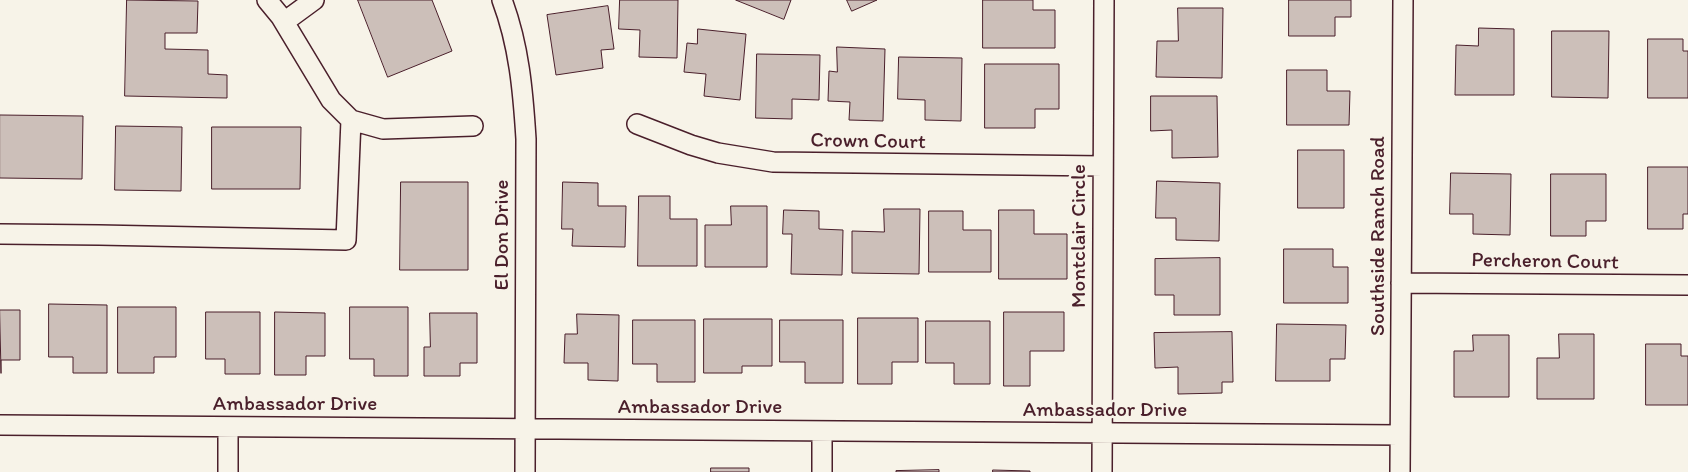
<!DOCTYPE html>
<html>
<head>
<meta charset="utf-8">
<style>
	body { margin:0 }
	canvas { display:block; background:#f7f3e8 }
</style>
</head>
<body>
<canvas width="1688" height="472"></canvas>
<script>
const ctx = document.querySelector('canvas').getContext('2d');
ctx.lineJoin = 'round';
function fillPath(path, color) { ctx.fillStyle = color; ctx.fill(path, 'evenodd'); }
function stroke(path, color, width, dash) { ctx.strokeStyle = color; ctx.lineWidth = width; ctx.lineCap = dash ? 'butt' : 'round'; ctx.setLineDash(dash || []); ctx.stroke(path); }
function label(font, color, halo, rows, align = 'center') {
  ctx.font = font + ' Itim,sans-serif'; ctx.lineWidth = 5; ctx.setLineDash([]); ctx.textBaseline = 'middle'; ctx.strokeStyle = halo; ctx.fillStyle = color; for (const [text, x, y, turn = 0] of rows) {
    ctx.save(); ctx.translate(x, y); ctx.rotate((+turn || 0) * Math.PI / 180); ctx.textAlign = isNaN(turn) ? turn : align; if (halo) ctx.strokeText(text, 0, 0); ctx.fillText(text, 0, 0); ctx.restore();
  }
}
const building = new Path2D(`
	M127 0 198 1 197 33H165V49L208 50V74L227 75V98L125 96Z
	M358 0H432L452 51 388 77Z
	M620 0H678L677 58 639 57 640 30 619 29Z
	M736 0H791L784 19Z
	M847 0H877L852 11Z
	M983 0H1033V10H1055V48H983Z
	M1289 0H1351V17H1335V36H1289Z
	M608 6 614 49 601 50 603 68 556 75 547 15Z
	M1178 8H1223L1222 78 1156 77 1157 41H1178Z
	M1479 28 1514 29V95H1455L1456 45 1478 46Z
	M698 29 746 34 740 100 704 96 706 74 684 72 687 43 697 44Z
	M1552 31H1609L1608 98 1552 97Z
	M1648 39H1683V51H1688V98H1648Z
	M837 47 885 49 883 121 849 120 850 102 828 101 829 71 837 72Z
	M757 54 820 55 819 100 792 99V119L756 118Z
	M899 57 962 58 961 121 925 120V100L898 99Z
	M985 64H1059V109H1035V128H985Z
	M1287 70H1327V91H1350L1349 125H1287Z
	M1151 96H1217L1218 157 1172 158V130L1151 131Z
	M0 115 83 116 82 179 0 178Z
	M116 126 182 127 181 191 115 190Z
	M212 127H301L300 189H212Z
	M1298 150H1344V208H1298Z
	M1648 167H1688V214H1683V229H1648Z
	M1451 173 1511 174 1510 235 1473 234V214H1450Z
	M1551 174H1606V221H1586V236H1551Z
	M1157 181 1220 183 1219 241 1176 240V218H1156Z
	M401 182H468V270H400Z
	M563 182 598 183V206H626L625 247 572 246 573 229H562Z
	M639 196H670V219H697V266H638Z
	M731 206H767V267H705V225H731Z
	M884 209H920L919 274 852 273V231L884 232Z
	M784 210 819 211V229L843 230 842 275 791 274 792 234H783Z
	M999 210H1034V234H1067V279H999Z
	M929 211H963V230H991V272H929Z
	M1284 249H1333V267H1348V303H1284Z
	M1220 258V315H1174V295H1155V259Z
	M49 304 107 305V373H73V357H49Z
	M118 307H176V357H154V373H118Z
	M350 307H408V376H374V359H350Z
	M0 310H20V360H1V373Z
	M206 312H260V374H225V359H206Z
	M275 312 325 313V356H306V375H275Z
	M1004 312H1064V351H1030V386H1004Z
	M430 313H477V363H460V376H424V347H430Z
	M577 314 619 315 618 381 588 380V363H564L565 334H577Z
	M858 318H918V362H892V384H858Z
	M704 319H772V366H742V373H704Z
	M633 320H695V382H657V364H633Z
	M780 320H843V383H805V362H780Z
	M926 321H990V384H954V363H926Z
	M1277 324 1346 325 1345 359H1330V381H1276Z
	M1232 332 1233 382H1222V393L1178 394V367L1155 368 1154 333Z
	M1559 334H1594V399H1537V358H1559Z
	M1473 335H1509V397H1454V351H1473Z
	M1646 344H1681V356H1688V405H1646Z
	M711 468H749V472H711Z
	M939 470V472H896V471Z
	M993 470 1030 471V472H993Z`);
fillPath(building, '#ccbfb9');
stroke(building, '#4a1f2b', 1);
const street = new Path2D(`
	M267 0 281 17 331 100 351 120 383 129 473 126
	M502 0C519 45 523 91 526 139L525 472
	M284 22 314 0
	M637 124 691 145 718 153 773 162 1103 166
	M0 234 99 235 346 240 351 120
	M1401 283 1688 285
	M0 425 1400 435
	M228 427V472
	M822 472V431
	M1102 472 1104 0
	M1400 472 1403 0`);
stroke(street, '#4a1f2b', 22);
stroke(street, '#f7f3e8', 19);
label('21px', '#4a1f2b', '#f7f3e8', [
	["Crown Court",868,142,1],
	["El Don Drive",503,235,-90],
	["Montclair Circle",1080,236,-90],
	["Southside Ranch Road",1379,236,-90],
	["Percheron Court",1545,262,1],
	["Ambassador Drive",295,405],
	["Ambassador Drive",700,408],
	["Ambassador Drive",1105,411]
]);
</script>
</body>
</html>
